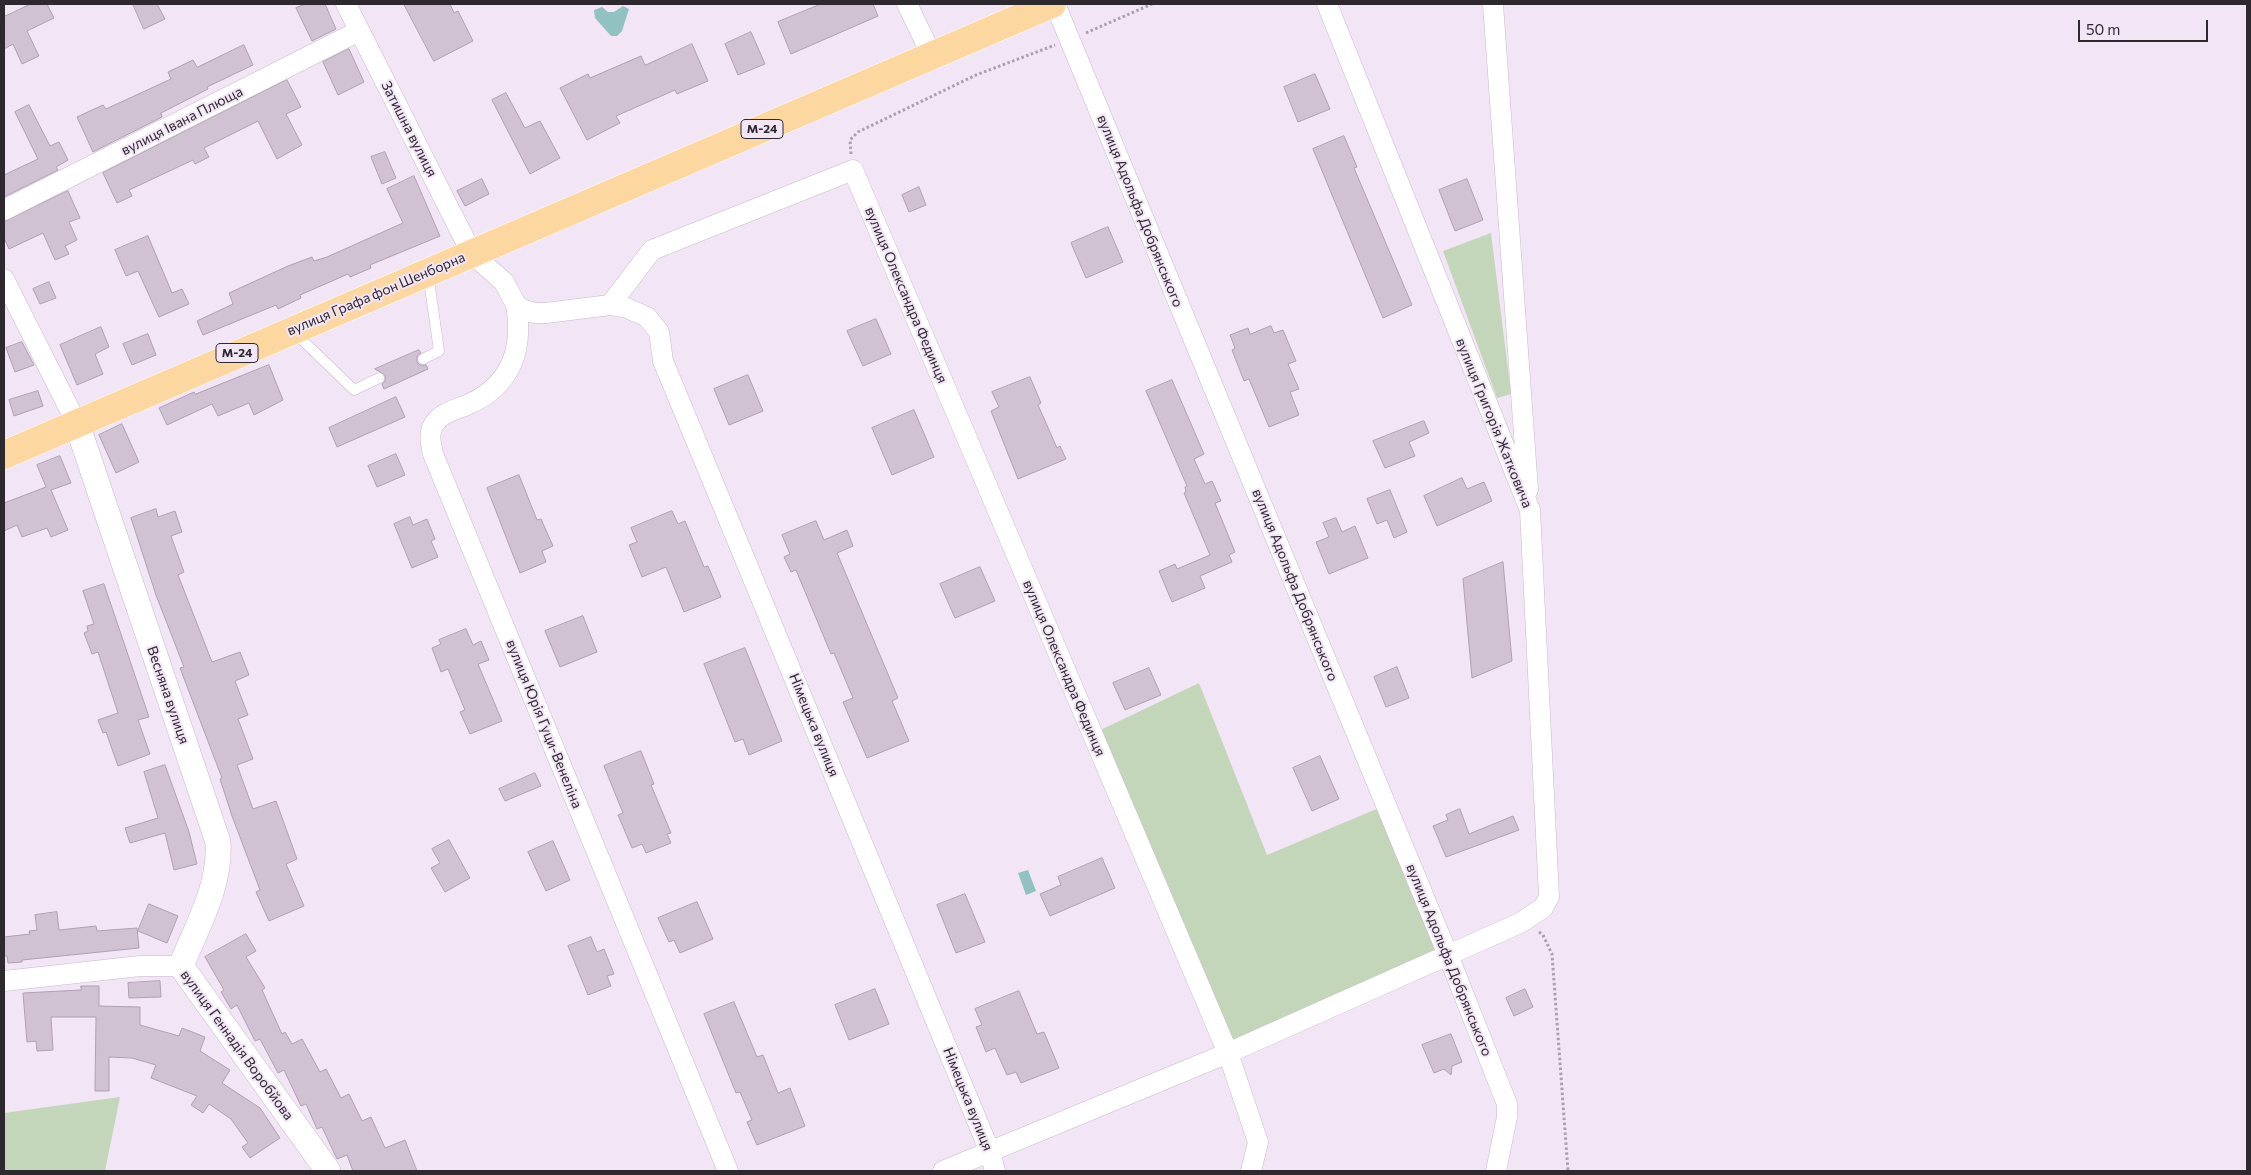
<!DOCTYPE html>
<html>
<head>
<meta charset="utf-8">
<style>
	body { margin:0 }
	#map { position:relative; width:2251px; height:1175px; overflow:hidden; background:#f2e5f6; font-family:Commissioner,sans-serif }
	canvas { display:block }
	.frame { position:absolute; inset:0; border:5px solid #2e292f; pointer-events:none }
	.scale { position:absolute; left:2078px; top:20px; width:130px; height:22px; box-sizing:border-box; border:2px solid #2e292f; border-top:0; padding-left:6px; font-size:15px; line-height:18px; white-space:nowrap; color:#2e292f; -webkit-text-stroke:4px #f2e5f6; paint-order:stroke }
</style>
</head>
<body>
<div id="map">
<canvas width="2251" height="1175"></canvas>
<div class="frame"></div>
<div class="scale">50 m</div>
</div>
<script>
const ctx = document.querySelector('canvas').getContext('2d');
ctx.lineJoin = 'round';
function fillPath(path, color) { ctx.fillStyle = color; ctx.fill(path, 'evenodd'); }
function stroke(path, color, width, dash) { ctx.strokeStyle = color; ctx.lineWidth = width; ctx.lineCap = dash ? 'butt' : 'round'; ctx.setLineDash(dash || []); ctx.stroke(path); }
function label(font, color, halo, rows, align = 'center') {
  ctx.font = font + ' Commissioner,sans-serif'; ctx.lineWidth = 4; ctx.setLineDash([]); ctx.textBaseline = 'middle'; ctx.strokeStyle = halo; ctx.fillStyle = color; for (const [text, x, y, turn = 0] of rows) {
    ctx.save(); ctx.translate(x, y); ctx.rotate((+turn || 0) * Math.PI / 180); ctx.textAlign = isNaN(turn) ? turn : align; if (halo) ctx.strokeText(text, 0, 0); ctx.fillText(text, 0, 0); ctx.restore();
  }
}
fillPath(new Path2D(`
	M1491 233 1511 394 1497 398 1443 251Z
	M1199 683 1267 855 1386 805 1448 955 1228 1053 1092 734Z
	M120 1097 105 1171H4V1113Z`), '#c4d6ba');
fillPath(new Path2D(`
	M623 6 629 9 622 31 617 36H611L595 18 594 10 602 7 608 12H614Z
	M1028 870 1036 891 1026 895 1018 873Z`), '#90c2c2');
const building = new Path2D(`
	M31 4H47L54 18 27 31 39 56 22 64 13 44 4 49V17Z
	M133 4H157L165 19 144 29Z
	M306 4H325L336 29 312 41 296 8Z
	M404 4H450L454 13 458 11 473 41 434 61Z
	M821 4H873L878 16 791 54 778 22Z
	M751 32 765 64 738 75 725 44Z
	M692 44 708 81 677 94 675 90 616 116 620 123 587 140 560 88 588 74 590 78 641 56 645 65Z
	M244 45 253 65 207 87 208 89 161 113 162 117 93 152 77 117 103 105 106 109 171 79 168 72 193 60 197 67Z
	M349 49 364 82 338 95 323 62Z
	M1315 74 1330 109 1298 122 1284 87Z
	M287 80 301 107 286 114 302 145 277 159 258 121 204 148 209 157 195 164 193 160 129 190 132 196 117 203 103 173Z
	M506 93 525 128 540 121 560 158 530 174 492 100Z
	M29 105 50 146 59 142 68 160 56 167 58 170 4 197V175L38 159 15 112Z
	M1344 136 1357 167 1354 168 1412 305 1383 318 1313 149Z
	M385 152 396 178 382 184 371 157Z
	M414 176 440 236 370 265 371 268 350 277 348 274 300 295 301 298 278 309 276 305 203 335 197 321 233 304 229 293 288 266 312 257 314 261 327 257 403 223 387 189Z
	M482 179 489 194 465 206 457 191Z
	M1467 179 1483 220 1455 231 1439 190Z
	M919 187 926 205 909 212 902 195Z
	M68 191 80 218 69 222 77 240 65 246 69 254 55 260 43 233 9 249 4 238V222Z
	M1108 227 1123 262 1086 278 1071 243Z
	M148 236 172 293 182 289 189 304 159 317 138 271 126 276 115 250Z
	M49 282 56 298 40 304 33 289Z
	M876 319 891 354 863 366 847 331Z
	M1271 326 1274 333 1283 330 1296 361 1288 364 1299 389 1290 392 1299 415 1269 427 1249 379 1244 381 1232 350 1235 348 1230 335 1248 328 1250 334Z
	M101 327 109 347 95 354 103 374 77 385 60 345Z
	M148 334 156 355 132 365 123 344Z
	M22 342 34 365 15 372 6 348Z
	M419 350 421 353 417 356V362L420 365H426L428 369 384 389 382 384 385 381V375L375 369Z
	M269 365 283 400 254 415 249 403 218 416 212 404 167 425 159 408 194 392 195 394Z
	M748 375 763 411 729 425 714 389Z
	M1030 377 1041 403 1038 405 1057 448 1060 446 1066 459 1018 479 991 411 999 407 992 392Z
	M1172 380 1204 454 1194 459 1205 484 1212 481 1221 501 1215 503 1235 552 1229 555 1232 562 1200 576 1205 588 1172 602 1159 571 1175 564 1177 569 1210 555 1184 493 1186 492 1185 487 1187 486 1146 391Z
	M38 391 43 406 14 416 9 400Z
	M396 397 405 417 337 447 329 428Z
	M914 410 934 457 892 475 872 428Z
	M1424 421 1429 433 1409 442 1415 456 1385 468 1373 441Z
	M122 424 139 462 116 473 99 435Z
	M396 454 405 475 377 487 368 466Z
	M60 456 71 483 51 490 68 530 51 537 47 528 22 537 17 525 4 531V503L46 487 37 465Z
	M519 475 537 520 541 519 553 546 542 551 546 562 520 573 487 488Z
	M1462 478 1467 489 1484 482 1492 501 1437 526 1424 496Z
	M1390 490 1407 532 1394 538 1387 520 1377 524 1367 499Z
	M156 509 158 517 175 511 182 532 171 536 184 572 178 575 212 662 240 652 249 675 235 681 248 715 238 719 253 759 237 765 253 809 276 801 297 859 286 864 304 906 269 921 256 892 260 890 232 816 220 779 222 778 180 668 184 667 156 595 131 518Z
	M672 511 678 524 685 521 704 567 708 566 721 597 684 612 666 567 642 577 629 545 637 542 631 528Z
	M410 517 413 525 427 519 435 539 431 541 438 557 412 568 394 524Z
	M1336 518 1342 532 1355 526 1368 558 1329 574 1316 542 1329 537 1323 523Z
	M816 521 824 540 847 530 853 546 837 553 898 698 892 701 909 741 867 758 843 702 853 698 834 653 831 654 796 570 791 572 784 557 790 554 782 535Z
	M1503 562 1512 661 1472 678 1463 579Z
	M980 567 995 601 955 618 940 584Z
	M104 584 149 717 138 720 150 754 118 766 106 732 103 733 98 720 118 713 98 652 92 654 84 633 88 631 87 626 94 624 83 591Z
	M583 616 597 652 560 667 545 631Z
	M466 629 473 645 481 641 489 660 478 664 502 721 470 734 460 712 465 710 448 669 441 672 432 648 441 644 439 640Z
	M745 648 782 741 749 755 743 739 735 742 704 664Z
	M1397 667 1409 698 1386 707 1374 677Z
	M1149 668 1161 695 1125 710 1113 683Z
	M641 751 654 784 651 785 671 833 667 834 671 843 646 853 642 844 632 848 618 815 623 813 604 766Z
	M1320 756 1339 799 1312 811 1293 768Z
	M165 765 189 832 197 864 174 870 165 833 130 843 125 828 158 818 144 772Z
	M535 773 541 786 505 801 499 789Z
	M1460 809 1469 834 1513 816 1519 830 1446 857 1433 826 1448 820 1446 815Z
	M449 840 470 878 445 892 431 868 440 863 432 849Z
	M553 841 570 880 546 891 528 852Z
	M1102 858 1115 888 1050 916 1040 894 1061 885 1058 877Z
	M965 894 985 942 956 953 937 905Z
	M697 902 713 939 680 953 674 940 669 942 658 918Z
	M149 904 178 916 167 943 138 931Z
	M57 912 59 930 96 926 97 931 137 928 139 948 22 960V962L8 963 7 956H4V937L30 934 29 931 37 930 35 915Z
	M246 934 256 951 246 957 265 988 262 990 282 1034 285 1032 292 1044 302 1039 320 1072 326 1069 341 1098 349 1094 362 1121 371 1117 385 1148 405 1140 417 1171H353L347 1155 337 1159 322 1127 317 1129 306 1104 301 1106 284 1070 278 1073 260 1039 255 1041 237 1005 231 1009 221 992 224 990 205 957Z
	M591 937 597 952 604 949 614 974 607 976 611 986 588 995 568 946Z
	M160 981 161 997 129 998 128 983Z
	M81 986H99V1006L140 1007V1025L179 1036 182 1028 205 1037 200 1051 230 1070 222 1083 260 1108 280 1138 250 1158 242 1147 248 1143 231 1119 209 1104 203 1113 191 1105 197 1096 151 1078 156 1065 132 1058 109 1057V1091H95L96 1017H51L53 1050 37 1051 36 1041 27 1042 23 993 81 990Z
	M875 989 889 1024 849 1040 835 1005Z
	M1525 989 1533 1007 1514 1016 1506 998Z
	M1019 991 1037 1034 1044 1032 1059 1068 1021 1083 1016 1072 1007 1075 995 1048 986 1052 976 1027 982 1025 975 1009Z
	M734 1002 757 1057 763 1055 778 1093 790 1088 805 1126 757 1145 747 1122 752 1120 740 1092 736 1093 704 1014Z
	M1451 1034 1462 1062 1452 1066 1451 1075 1444 1069 1434 1073 1422 1045Z`);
fillPath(building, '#d0c2d3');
stroke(building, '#aea0b1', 1);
const service = new Path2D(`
	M294 332 354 390 379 378
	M423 359 439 351 428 273`);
const minor = new Path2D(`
	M346 4 472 254 504 282 516 305 524 310 535 313H546L610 305 627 308 647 317 659 332 663 361 990 1152 995 1171
	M907 4 932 56
	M1055 4 1448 955 1507 1104V1117L1496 1171
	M1493 4 1528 490
	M4 210 359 31
	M4 279 77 424
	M516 305C524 350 511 386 467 405 455 410 442 412 434 424 428 433 431 444 433 454L728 1171
	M610 305 652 250 853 170 1228 1053 1258 1142 1251 1171
	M4 981 140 966H181
	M943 1171 1228 1053 1520 923 1543 908 1549 897 1530 510 1327 4`);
const tertiary = new Path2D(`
	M77 424 218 842C221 886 197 926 181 966L328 1171`);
const trunk = new Path2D(`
	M4 455 1052 4`);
stroke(service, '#c7baca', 11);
stroke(minor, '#c7baca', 21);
stroke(tertiary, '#c7baca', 26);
stroke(trunk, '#fff', 29);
stroke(new Path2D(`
	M1086 33 1152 4
	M851 154 850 140 858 132 976 75 1055 45
	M1539 932 1543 935 1552 954 1568 1171`), '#aaa0ad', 3, [2.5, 2.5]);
stroke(service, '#fff', 10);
stroke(minor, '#fff', 20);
stroke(tertiary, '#fff', 25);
stroke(trunk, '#fcd7a0', 28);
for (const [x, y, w] of [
	[762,129,42],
	[237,353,42]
]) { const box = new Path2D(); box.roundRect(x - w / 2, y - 9.5, w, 19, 4); ctx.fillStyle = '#f2e5f6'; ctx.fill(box); stroke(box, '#2e292f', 1); }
label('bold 12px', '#2e292f', null, [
	["М-24",762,129],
	["М-24",237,353]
]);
label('14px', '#2e292f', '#f2e5f6', [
	["вулиця Івана Плюща",182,121,-27],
	["Затишна вулиця",409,129,63],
	["вулиця Адольфа Добрянського",1140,211,68],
	["вулиця Графа фон Шенборна",376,294,-23],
	["вулиця Олександра Фединця",906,295,67],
	["вулиця Григорія Жатковича",1494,423,68],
	["вулиця Адольфа Добрянського",1295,585,68],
	["вулиця Олександра Фединця",1064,668,67],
	["Весняна вулиця",168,695,71],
	["вулиця Юрія Гуци-Венеліна",544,724,68],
	["Німецька вулиця",814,725,68],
	["вулиця Адольфа Добрянського",1449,960,68],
	["вулиця Геннадія Воробйова",237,1045,54],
	["Німецька вулиця",968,1099,68]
]);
</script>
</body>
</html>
